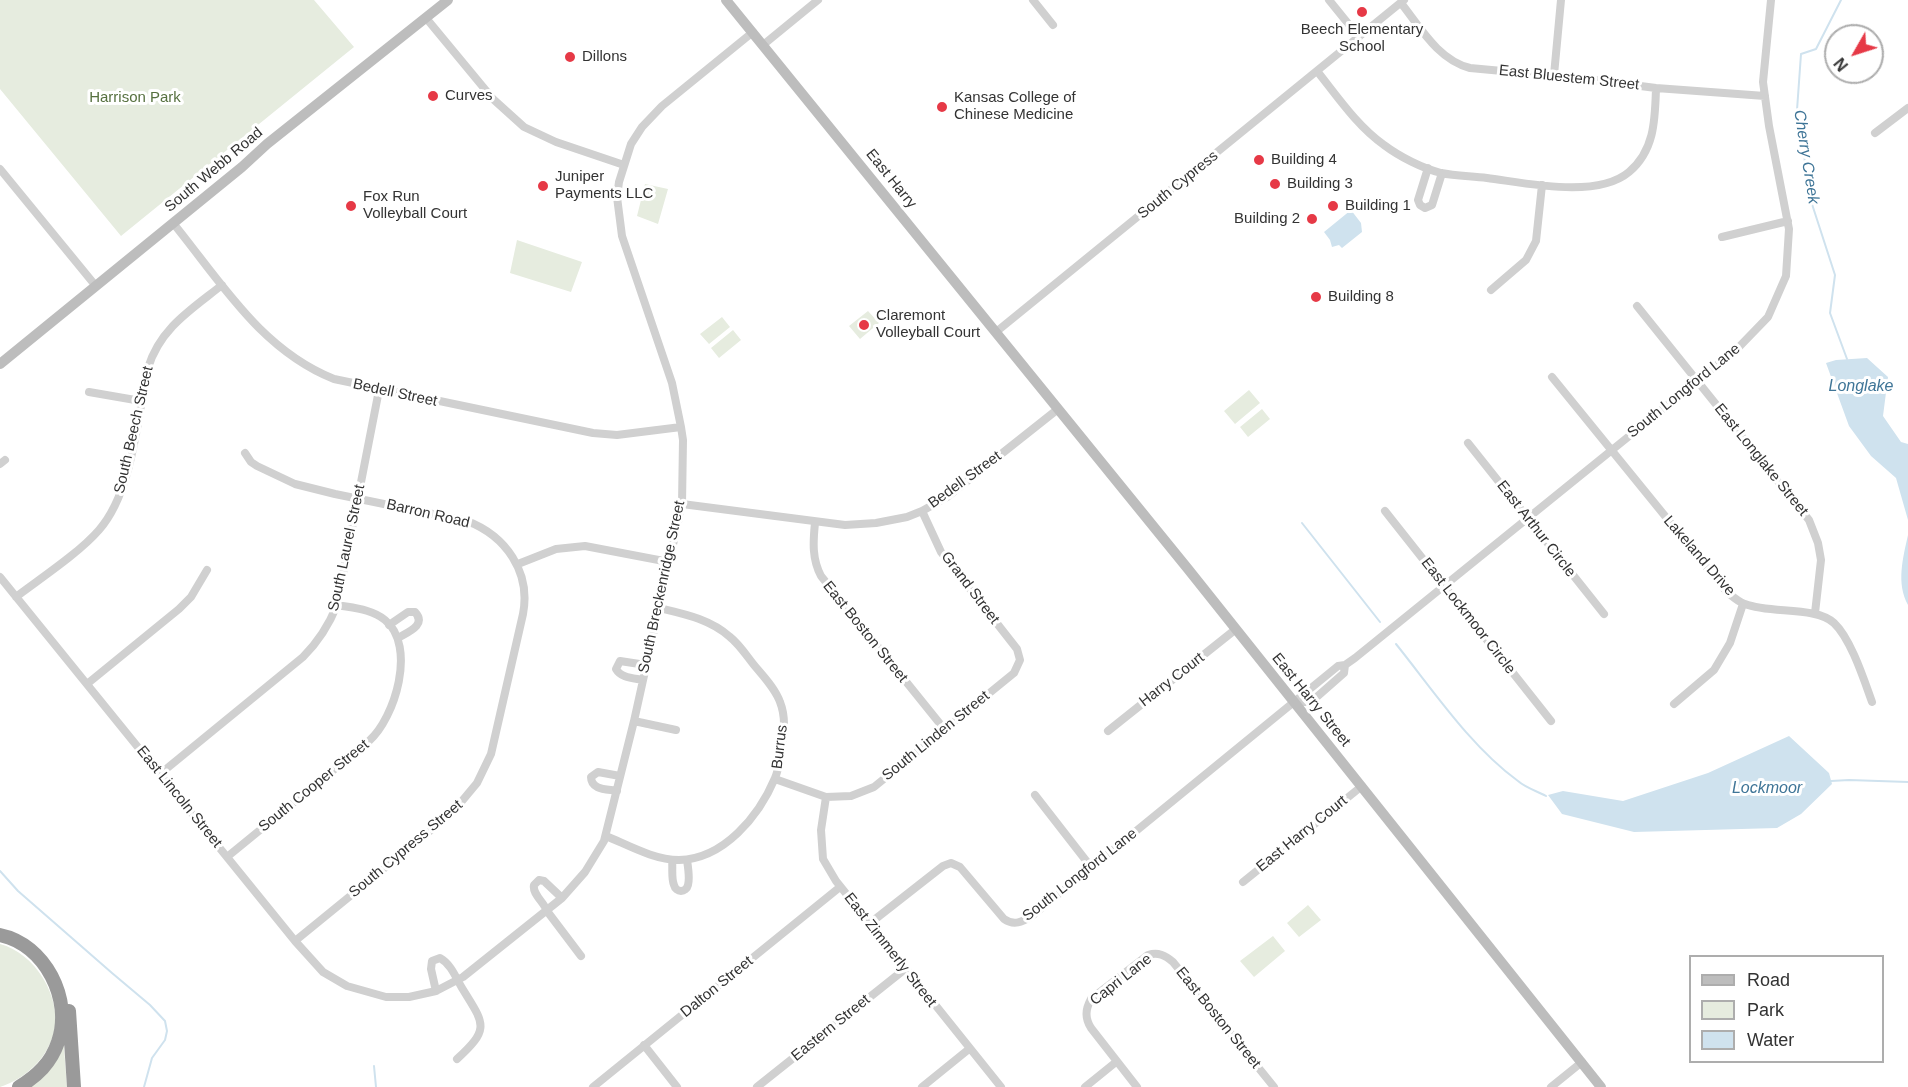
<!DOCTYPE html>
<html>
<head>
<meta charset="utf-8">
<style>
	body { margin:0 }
	#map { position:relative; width:1908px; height:1087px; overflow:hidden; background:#fff; font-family:Helvetica,sans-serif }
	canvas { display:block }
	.legend { position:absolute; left:1689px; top:955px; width:195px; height:108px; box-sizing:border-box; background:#fff; border:2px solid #adadad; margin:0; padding:8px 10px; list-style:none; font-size:18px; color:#333 }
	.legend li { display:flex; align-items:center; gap:12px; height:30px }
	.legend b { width:30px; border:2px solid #adadad }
	.north { position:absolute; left:1824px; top:24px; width:60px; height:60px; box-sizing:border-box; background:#fff; border:2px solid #adadad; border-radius:50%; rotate:231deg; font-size:16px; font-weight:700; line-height:24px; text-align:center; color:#333 }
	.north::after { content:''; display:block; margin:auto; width:21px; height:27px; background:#e63946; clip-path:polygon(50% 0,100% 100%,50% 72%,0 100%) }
</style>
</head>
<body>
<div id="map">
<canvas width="1908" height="1087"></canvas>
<ul class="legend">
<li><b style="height:8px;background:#bdbdbd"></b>Road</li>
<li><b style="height:16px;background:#e6ecdf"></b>Park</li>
<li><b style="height:16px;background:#cfe2ee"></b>Water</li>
</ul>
<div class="north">N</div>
</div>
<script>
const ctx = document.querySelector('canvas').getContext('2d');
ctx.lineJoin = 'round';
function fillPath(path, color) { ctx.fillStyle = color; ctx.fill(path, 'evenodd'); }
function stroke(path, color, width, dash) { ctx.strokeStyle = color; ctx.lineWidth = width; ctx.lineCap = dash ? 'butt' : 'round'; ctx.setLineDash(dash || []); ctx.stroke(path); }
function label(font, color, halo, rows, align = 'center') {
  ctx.font = font + ' Helvetica,sans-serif'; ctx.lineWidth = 6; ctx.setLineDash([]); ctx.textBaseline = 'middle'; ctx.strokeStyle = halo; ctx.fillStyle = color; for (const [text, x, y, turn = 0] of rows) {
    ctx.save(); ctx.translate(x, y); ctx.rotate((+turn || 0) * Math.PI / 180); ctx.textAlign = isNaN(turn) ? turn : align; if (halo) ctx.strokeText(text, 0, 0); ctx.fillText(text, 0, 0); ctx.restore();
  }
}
fillPath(new Path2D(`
	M0 0H314L354 47 121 236 0 89Z
	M645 184 668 189 658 224 637 216Z
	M517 240 582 262 571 292 510 273Z
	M868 311 879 323 860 339 849 326Z
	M722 317 730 327 709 344 700 334Z
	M733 330 741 340 719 358 711 348Z
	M1249 390 1260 403 1235 424 1224 411Z
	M1262 409 1270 419 1248 437 1240 427Z
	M1308 905 1321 920 1299 937 1287 923Z
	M1273 936 1285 951 1254 977 1240 961Z
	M0 944C35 953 62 997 54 1032 47 1059 26 1078 0 1087Z
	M63 1035 67 1087H30Z`), '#e6ecdf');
fillPath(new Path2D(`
	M1351 210 1361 223 1362 232 1342 248 1339 245 1332 247 1330 240 1324 232Z
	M1867 358 1888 377 1883 416 1901 442 1908 444V520L1896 478 1871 456 1849 426 1826 363 1836 360Z
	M1908 535V605C1896 583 1903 558 1908 535Z
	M1789 736 1829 773 1832 784 1801 814 1777 828 1634 832 1562 814 1548 795 1563 791 1623 801 1708 773Z`), '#cfe2ee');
stroke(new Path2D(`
	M1841 0 1816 49 1801 54 1797 110 1811 201 1835 275 1830 313 1847 359
	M1302 523 1380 622
	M1396 644C1433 690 1470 746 1518 781 1526 788 1537 791 1546 796
	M1831 781 1849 780 1908 782
	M0 871 18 891 112 973 150 1005 165 1021 167 1031 165 1040 152 1058 144 1087
	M374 1066 376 1087`), '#cfe2ee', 2);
stroke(new Path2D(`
	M1033 0 1053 25
	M1329 0 1359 37
	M1401 3C1420 27 1438 60 1470 68L1578 78 1656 88 1765 96
	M426 18 493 99 524 127 556 142 624 165
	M763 45 818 0
	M1317 71C1337 96 1357 126 1384 145 1400 157 1422 168 1441 173 1456 176 1472 176 1487 178 1526 183 1597 199 1629 172 1655 150 1655 119 1656 88
	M1554 75 1561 0
	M1875 133 1908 108
	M1428 168 1418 200 1420 205 1425 208 1432 205 1442 173
	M0 169 95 285
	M173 223C221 282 261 350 334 379L593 433 617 435 681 427
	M1722 237 1788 221
	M1491 290 1526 260 1536 241 1542 185
	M1637 306 1809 520 1818 543 1821 560 1815 613
	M996 332 1404 0
	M1552 377 1726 591C1732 596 1738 602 1745 604 1770 614 1816 606 1834 623 1851 639 1864 680 1872 702
	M89 392 141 401
	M1468 443 1604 614
	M245 453 251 462 257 466 295 484 335 494 467 521C506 536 531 572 523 614L491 754 477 783 452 813 295 941
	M0 464 5 460
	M682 504 845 525 876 523 907 517 922 511 947 497 1058 409
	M1385 511 1551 721
	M815 523C813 542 812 559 821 576L945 730
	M518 564 556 549 585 546 669 562
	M0 577 295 941 323 972 347 986 386 997H409L436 991 463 977 562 898 585 872 604 841 634 721 682 504 683 440 681 427 672 383 622 236 617 197 619 182 631 144 642 127 662 106 753 32
	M16 597C41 578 79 553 99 530 133 491 137 418 148 368 160 328 192 309 222 285
	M389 625 408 612H415C427 625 408 632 398 638
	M643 680C633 678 621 678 616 669L620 661 646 665
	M87 684 179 609 191 597 207 570
	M1294 702H1311L1344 673 1345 665
	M1674 704 1714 670 1730 643 1743 604
	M634 721 676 730
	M1108 731 1236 629
	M160 774 303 657C318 642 329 625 337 605L379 390
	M775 779 826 797 851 796 874 787 1014 673 1020 660 1017 649 941 552 922 511
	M617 791C607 789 591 790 591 777L598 772 620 776
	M1035 795 1091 867
	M826 797 821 830 823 859 836 881 1001 1087
	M606 836C628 845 654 860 679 860 724 859 759 816 775 778 779 769 780 757 782 747 784 732 786 717 780 702 775 688 763 676 754 665 746 655 739 644 730 637 710 619 684 614 659 608
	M227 857 369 741C395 718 417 646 385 620 372 609 353 608 337 605
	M672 860C673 868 671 878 674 885 676 893 686 893 688 885 690 878 688 867 687 860
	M1243 882 1362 786
	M562 898 544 881 539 880 534 885C532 894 544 902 547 911L581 956
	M869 924 943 866 951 863 960 867 1004 919C1014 926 1022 922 1032 916L1338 666 1345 665 1355 658 1738 348 1768 317 1786 276 1789 229 1769 126 1763 82 1771 0
	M436 991 431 969 432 961 440 958C451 964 456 978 462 988 484 1024 491 1028 457 1059
	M644 1045 677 1087
	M593 1087 840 887
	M757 1087 905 969
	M922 1087 969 1049
	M1085 1087 1116 1062
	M1137 1087 1091 1028C1085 1018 1085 1010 1091 999L1148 955C1158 952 1165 955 1173 962L1274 1087
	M1551 1087 1582 1062`), '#d0d0d0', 8);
stroke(new Path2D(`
	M726 0 1188 569 1601 1087
	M0 364 242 167 267 144 448 0`), '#bdbdbd', 10);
stroke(new Path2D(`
	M0 935C45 944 73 1000 58 1042 51 1063 37 1076 19 1087
	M69 1011 74 1087`), '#9a9a9a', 14);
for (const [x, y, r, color] of [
	[1362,12,6,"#e63946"],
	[570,57,6,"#e63946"],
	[433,96,6,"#e63946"],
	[942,107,6,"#e63946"],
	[1259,160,6,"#e63946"],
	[1275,184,6,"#e63946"],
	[543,186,6,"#e63946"],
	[351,206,6,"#e63946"],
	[1333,206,6,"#e63946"],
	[1312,219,6,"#e63946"],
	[1316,297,6,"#e63946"],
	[864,325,6,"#e63946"]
]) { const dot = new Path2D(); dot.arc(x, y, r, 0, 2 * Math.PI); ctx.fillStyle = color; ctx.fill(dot); stroke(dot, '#fff', 2); }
label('15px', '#333', '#fff', [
	["Beech Elementary",1362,30,"center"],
	["School",1362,47,"center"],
	["Dillons",582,57],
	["Curves",445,96],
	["Kansas College of",954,98],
	["Chinese Medicine",954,115],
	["Building 4",1271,160],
	["Juniper",555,177],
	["Payments LLC",555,194],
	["Building 3",1287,184],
	["Fox Run",363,197],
	["Volleyball Court",363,214],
	["Building 1",1345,206],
	["Building 2",1300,219,"right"],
	["Building 8",1328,297],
	["Claremont",876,316],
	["Volleyball Court",876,333]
], 'left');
label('15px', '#333', '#fff', [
	["East Bluestem Street",1569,78,6],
	["South Webb Road",214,170,-40],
	["East Harry",891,179,51],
	["South Cypress",1178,185,-39],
	["South Longford Lane",1684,391,-39],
	["Bedell Street",395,393,12],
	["South Beech Street",134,430,-77],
	["East Longlake Street",1761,460,51],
	["Bedell Street",965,480,-36],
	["Barron Road",428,514,13],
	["East Arthur Circle",1536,529,52],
	["South Laurel Street",347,548,-78],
	["Lakeland Drive",1699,556,49],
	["South Breckenridge Street",662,587,-78],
	["Grand Street",970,588,53],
	["East Lockmoor Circle",1468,616,52],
	["East Boston Street",865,632,51],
	["Harry Court",1172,680,-38],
	["East Harry Street",1311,700,51],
	["South Linden Street",936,736,-39],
	["Burrus",780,747,-83],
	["South Cooper Street",314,786,-39],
	["East Lincoln Street",179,797,51],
	["East Harry Court",1302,834,-39],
	["South Cypress Street",406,849,-40],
	["South Longford Lane",1080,875,-38],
	["East Zimmerly Street",890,950,52],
	["Capri Lane",1121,980,-38],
	["Dalton Street",717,987,-39],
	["East Boston Street",1218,1018,51],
	["Eastern Street",831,1028,-39]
]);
label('15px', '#56703f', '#fff', [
	["Harrison Park",135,98]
]);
label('italic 16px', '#3f7597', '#fff', [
	["Cherry Creek",1806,157,81],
	["Longlake",1861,387],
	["Lockmoor",1767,789]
]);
</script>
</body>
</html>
